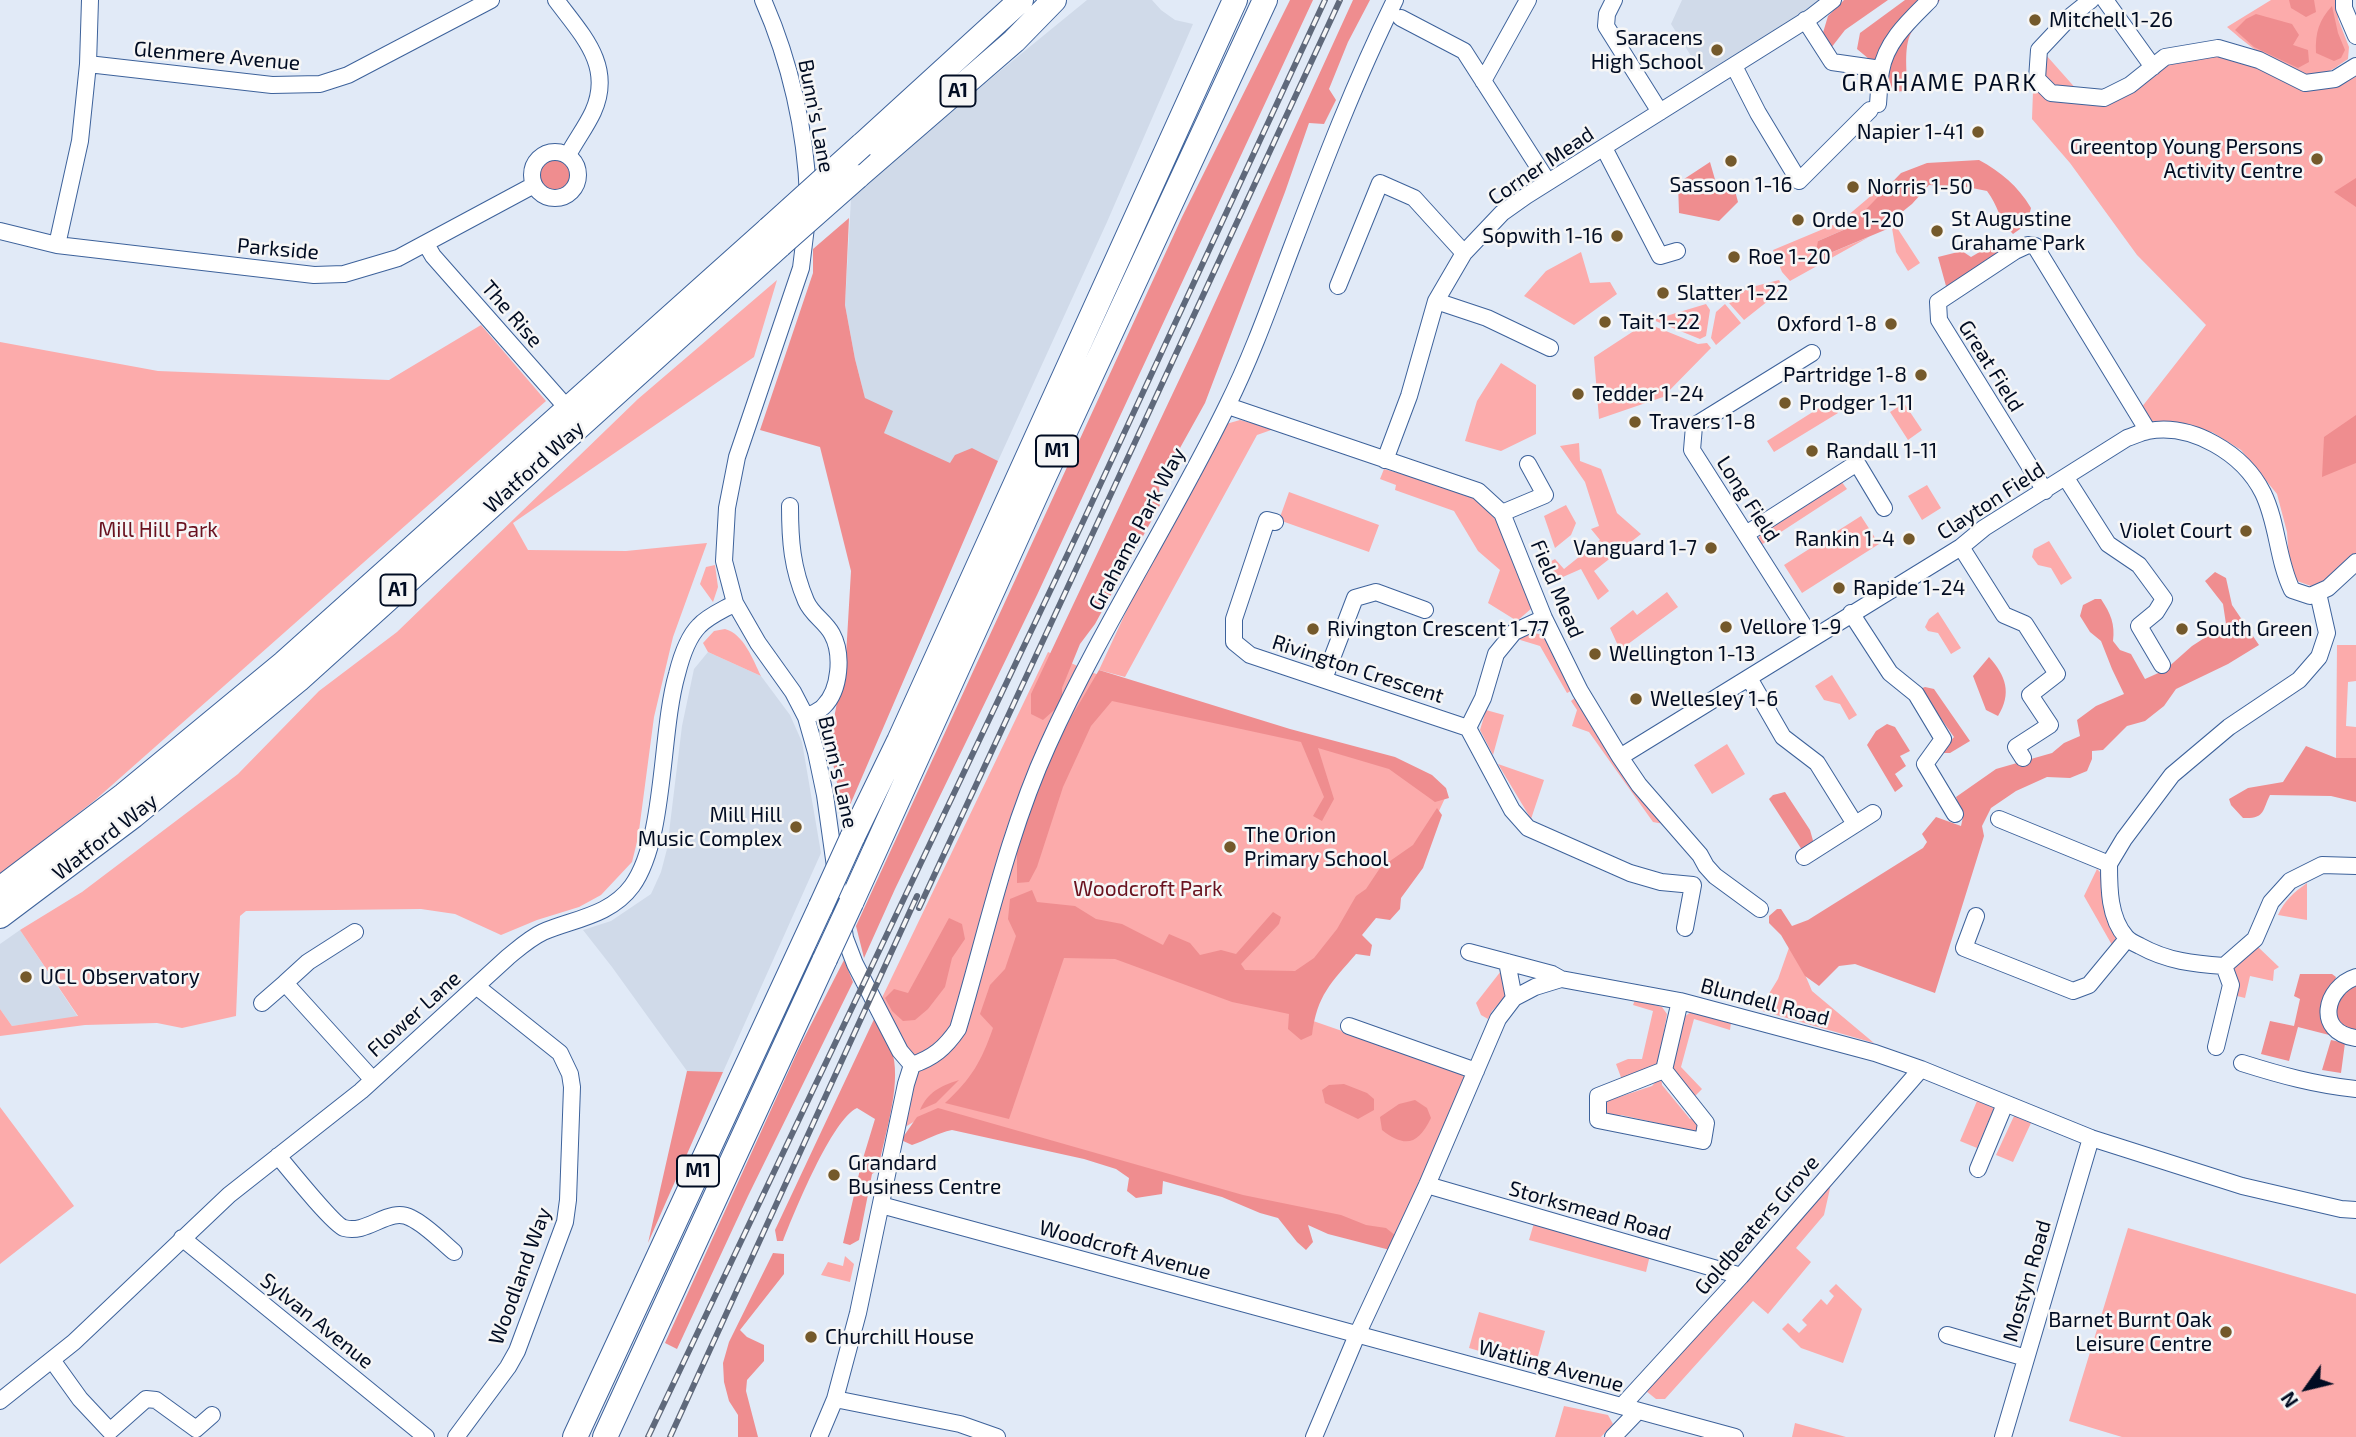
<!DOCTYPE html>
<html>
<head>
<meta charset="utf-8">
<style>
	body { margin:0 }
	#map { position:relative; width:2356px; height:1437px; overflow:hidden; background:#e1eaf7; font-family:"Exo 2",sans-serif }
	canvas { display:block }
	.north { position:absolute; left:2272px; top:1353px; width:70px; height:70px; -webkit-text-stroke:5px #f6f6f6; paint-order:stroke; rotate:236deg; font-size:19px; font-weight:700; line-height:28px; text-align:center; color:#010c22 }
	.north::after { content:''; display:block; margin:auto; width:24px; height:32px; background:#010c22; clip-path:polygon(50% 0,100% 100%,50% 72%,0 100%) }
</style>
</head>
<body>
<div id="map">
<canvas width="2356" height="1437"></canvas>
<div class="north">N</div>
</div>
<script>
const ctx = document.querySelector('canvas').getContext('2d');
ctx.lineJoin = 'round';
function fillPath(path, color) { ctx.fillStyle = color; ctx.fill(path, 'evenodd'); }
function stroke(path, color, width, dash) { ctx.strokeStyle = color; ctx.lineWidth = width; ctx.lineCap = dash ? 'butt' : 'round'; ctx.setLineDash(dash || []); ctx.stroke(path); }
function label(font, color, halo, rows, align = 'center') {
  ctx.font = font + ' "Exo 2",sans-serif'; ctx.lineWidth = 5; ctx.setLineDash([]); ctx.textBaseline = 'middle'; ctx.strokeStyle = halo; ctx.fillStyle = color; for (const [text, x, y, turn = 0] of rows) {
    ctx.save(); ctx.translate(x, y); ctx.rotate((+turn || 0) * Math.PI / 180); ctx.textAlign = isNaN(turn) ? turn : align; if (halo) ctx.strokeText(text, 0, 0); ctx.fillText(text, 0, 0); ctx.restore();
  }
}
fillPath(new Path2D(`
	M1087 0H1152L1161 10 1175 20 1193 24 1107 222 998 461 972 448 950 464 884 433 865 398 855 359 845 305 851 199 983 85Z
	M1682 0H1823L1799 20 1703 75 1671 24Z
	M708 652 761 676 790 715 802 742 821 853 723 1072 687 1071 612 967 583 930 611 921 651 894 661 872 667 849 682 726 694 669Z
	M20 930 78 1017 12 1026 0 1009V944Z`), '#d0dae9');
fillPath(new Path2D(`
	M2271 0H2337L2338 19 2349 47 2348 59C2340 64 2332 71 2324 73 2293 83 2249 46 2227 27Z
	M2218 49 2304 83 2356 66V560L2329 588 2311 586 2297 581 2289 559 2287 532 2277 494 2241 450 2212 432 2142 425 2141 408 2206 325 2137 255 2070 163 2032 119 2033 91 2102 99 2153 67Z
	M2046 55 2078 91 2049 86 2041 65Z
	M1879 189 1883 193 1848 228 1818 241 1823 256 1869 237 1790 281 1782 272 1773 250 1840 222Z
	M1892 220 1920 263 1908 271 1896 252 1891 222Z
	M1581 252 1590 283 1610 282 1617 294 1574 325 1524 296 1546 271Z
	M777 280 754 357 513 523 528 550 626 551 707 543 673 637 654 717 638 838 632 862 601 895 579 907 537 920 501 935 455 914 421 909 246 911 240 916 236 1016 182 1028 157 1023 85 1025 0 1036V1009L12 1026 78 1016 20 930 82 892 238 774 319 691 397 632 638 399Z
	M1779 280 1782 286 1773 297 1744 320 1729 303 1748 288Z
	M1706 304 1710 310 1706 336 1700 339 1653 320Z
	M1725 304 1741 323 1716 345 1711 338 1716 312Z
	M1646 323 1698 344 1707 343 1711 348 1663 397 1599 419 1594 357Z
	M481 325 546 401 94 801 0 874V342L158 371 389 380Z
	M1501 363 1536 385V434L1501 451 1465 441 1477 401Z
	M1830 401 1838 413 1774 452 1767 441Z
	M1904 403 1922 430 1908 440 1890 412Z
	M1240 420 1274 429 1257 435 1125 677 1099 670 1132 599 1226 424Z
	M1579 443 1580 461 1601 469 1617 513 1641 534 1594 571 1609 591 1598 600 1581 569 1547 584 1539 568 1555 559 1564 569 1600 540 1591 529 1599 526 1585 482 1560 446Z
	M1384 469 1472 494 1497 521 1532 608 1517 621 1488 603 1500 570 1478 551 1454 511 1395 490 1396 485 1380 479Z
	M1841 481 1847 489 1761 545 1757 541 1764 528Z
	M1927 485 1941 508 1922 520 1908 496Z
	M1289 492 1379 525 1369 552 1279 520Z
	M1566 505 1576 523 1571 535 1555 548 1544 516Z
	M1861 516 1879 544 1802 593 1784 565Z
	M2049 541 2072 578 2061 585 2051 568 2038 565 2032 557 2034 549Z
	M715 565 718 587 713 602 700 584 706 567Z
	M1667 592 1678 607 1620 650 1610 628 1633 610 1637 615Z
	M1938 612 1961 648 1951 654 1938 633 1928 631 1925 627 1929 619Z
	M725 629C744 634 753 660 761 676L708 652 703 643 714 631Z
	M1532 632 1545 636 1573 690 1567 693 1540 646 1517 639Z
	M2337 645H2356V681L2348 682 2346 726 2356 727V758H2336Z
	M1048 652 1090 672 1400 766 1445 798 1417 859 1293 1014 1475 1077 1400 1244 932 1111 895 1133 911 1065 879 1004Z
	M1832 675 1857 715 1849 720 1840 704 1824 700 1815 686Z
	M1576 697 1669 825 1653 822 1589 732 1572 726 1577 710 1571 701Z
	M1486 710 1504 715 1493 755 1480 730Z
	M1727 744 1745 774 1712 794 1694 765Z
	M1498 764 1544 780 1531 819Z
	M2097 869 2101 873 2118 934 2112 945 2084 896Z
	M2307 883V920L2278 915C2285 900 2293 893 2307 883Z
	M1791 942 1812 991 1874 1043 1759 1010 1778 979Z
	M2257 946 2279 967 2274 970 2273 981 2250 976 2245 998 2237 996 2239 987 2231 968Z
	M1501 971 1507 995 1492 1011 1488 1019 1481 1015 1476 1003Z
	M1635 1000 1662 1007 1667 1014 1658 1066 1622 1080 1616 1064 1628 1059H1642L1653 1011 1633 1005Z
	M1691 1012 1731 1023 1730 1030 1694 1019 1681 1067 1702 1089 1693 1098 1671 1072 1681 1019Z
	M1661 1076 1662 1085 1690 1119 1695 1117 1701 1130 1694 1136 1687 1134 1684 1129 1621 1115 1614 1119 1605 1116 1604 1100 1611 1094 1616 1098 1652 1086Z
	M1977 1101 1994 1108 1977 1148 1960 1141Z
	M0 1107 74 1206 0 1264Z
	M2014 1116 2031 1123 2013 1162 1996 1155Z
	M1831 1184 1824 1215 1796 1248 1811 1262 1768 1314 1753 1301 1665 1399H1656L1646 1391 1766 1260Z
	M1534 1223 1650 1255 1646 1272 1529 1240Z
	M2128 1228 2356 1294V1437H2122L2069 1421Z
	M845 1256 854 1264 850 1282 821 1275 828 1262 843 1266Z
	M1836 1284 1862 1309 1843 1363 1801 1348 1782 1329 1788 1323 1799 1333 1807 1325 1802 1320 1821 1299 1827 1305 1834 1296 1829 1291Z
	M1479 1312 1545 1331 1535 1367 1469 1348Z
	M1564 1406 1608 1415 1613 1424 1601 1437H1555Z
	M1795 1423 1846 1437H1792Z`), '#fcabab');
fillPath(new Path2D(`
	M1290 0H1313L1037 595 895 889 864 958 856 926 1182 217Z
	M1353 0H1370L1348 42 1329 89 1336 100 1324 124 1309 123 1285 192 1205 403 1180 448 1184 454 1159 485 1160 505 1095 624 1080 644 1062 688V703L1043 720 1031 714V694L1197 342Z
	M1844 0H1888L1845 30 1831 48 1822 36 1828 16Z
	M1905 0H1940C1932 12 1921 19 1913 30 1903 43 1907 70 1907 86L1904 91 1893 92 1881 69 1857 49 1860 33Z
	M2289 0H2314L2316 12 2306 17 2291 8Z
	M2332 6 2338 33 2345 50 2341 58 2334 61 2316 53C2315 33 2319 20 2332 6Z
	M2256 14 2292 24 2299 35 2293 45 2308 50 2309 62 2298 68 2254 47 2235 30 2246 19Z
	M536 174a19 19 0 1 1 38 0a19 19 0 1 1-38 0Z
	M1979 160C2001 172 2018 186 2031 208L2027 224 2013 234C2000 223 1998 205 1987 191L1967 187 1929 185 1912 204 1892 220V227L1823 256 1816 252 1818 241 1848 228 1901 173 1927 163Z
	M1710 162 1718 190 1734 187 1738 202 1719 221 1679 213 1678 183Z
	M2356 178V207L2334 192Z
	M849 218 845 305 855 359 865 398 893 411 884 433 950 463 955 455 972 448 998 461 850 805 842 807 829 744 846 656 851 571 820 447 760 430 813 273V249Z
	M2002 239 2010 247 1966 278 1946 286 1938 257 1962 251 1971 257Z
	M2356 415V463L2322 477 2324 437Z
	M2215 572 2226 578 2232 605 2259 645 2228 664 2176 689 2164 706 2145 721 2127 726 2103 750 2092 751V759L2087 771 2070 778 2047 777 2016 791 1991 808 1982 826 1984 836 1935 993 1855 964 1839 966 1819 986 1805 976 1781 935 1769 923V916L1777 909H1781L1792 926 1808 920 1923 848 1927 842 1922 834 1936 817 1961 826 1963 817 1956 797 1996 769 2052 753 2064 743 2080 736 2077 720 2096 706 2124 694 2112 669 2101 641 2090 632 2080 616 2083 605 2095 599H2101C2111 614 2115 624 2113 641L2120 650 2131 654 2145 679 2165 670 2192 646 2226 624 2223 604 2205 581Z
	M1989 657C2006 676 2012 693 1998 716L1986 710 1973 676Z
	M1099 670 1290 729 1395 757 1432 775 1446 788 1449 798 1435 802 1389 769 1318 748 1334 799 1322 821 1313 816 1324 797 1301 742 1112 701 1091 726 1063 787 1037 867 1029 882 1017 883V847L1046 766 1069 721Z
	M1925 687 1934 689 1970 741 1950 753H1940L1954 737 1920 689Z
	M1887 724 1895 727 1910 751 1900 756 1906 766 1895 774 1903 786 1895 792 1867 745 1876 731Z
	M2306 746 2336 758H2356V802L2331 796 2270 795C2262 811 2265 819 2243 818L2231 805 2229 799 2248 788 2283 782Z
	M1785 792 1810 830 1814 844 1802 850 1769 799 1773 795Z
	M1437 808 1442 815 1423 868 1401 898 1400 909 1390 920 1376 918 1362 935 1372 945 1370 956 1356 954C1331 983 1317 995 1312 1035L1301 1040 1288 1029 1289 1014 1232 1002 1115 959 1064 958 1009 1119 945 1103C972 1078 981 1062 993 1028L980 1014 990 985 1005 969 1016 936 1008 919 1010 899 1032 890 1037 902 1075 906 1096 919 1122 924 1163 945 1169 934 1190 943 1200 955 1221 950 1236 954 1273 912 1281 917 1279 924 1241 964 1245 970 1295 971 1314 958 1337 929 1356 896 1366 889 1380 868 1413 845Z
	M949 918 962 924 965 939 952 958 945 987 928 1009 915 1020 903 1021 892 1011 885 998 894 989 908 993Z
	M844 960 853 982 748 1196 677 1349 665 1343 800 1046Z
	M2300 974H2332L2336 977 2333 986 2337 1037 2298 1027 2289 1061 2261 1054 2270 1021 2294 1026 2300 999 2294 996Z
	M2356 985V1032L2336 1022C2335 1005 2341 995 2356 985Z
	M876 1015C881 1027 890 1041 893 1055 901 1088 884 1137 878 1170L872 1174 859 1240 850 1245 843 1243 861 1165 875 1119 857 1108C832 1119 794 1213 783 1241H777L775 1230Z
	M2331 1040 2345 1043 2341 1073 2322 1070Z
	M687 1071 723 1072 648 1243Z
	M959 1080 936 1103 920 1110C928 1092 940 1086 959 1080Z
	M1344 1084 1367 1093 1374 1099V1110L1358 1119 1325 1103 1322 1090 1329 1085Z
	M1415 1100 1427 1108 1431 1118C1418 1145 1405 1148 1382 1130L1380 1117 1399 1104Z
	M938 1108 1243 1195 1341 1215 1366 1225 1386 1228 1396 1236 1390 1250 1328 1234 1308 1225 1313 1242 1306 1250 1297 1242 1278 1218 1260 1213 1222 1197 1163 1181 1162 1194 1136 1198 1127 1191 1129 1178 1116 1169 1084 1159 952 1130C937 1133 927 1140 912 1145L901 1140 917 1117Z
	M773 1253 784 1254V1274L740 1330 747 1337 764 1345V1361L747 1380 746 1391 758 1437H738V1415L729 1401 724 1382 723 1363 729 1342Z`), '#ef8d8f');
const minor = new Path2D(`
	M556 0C582 35 614 66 593 112 586 127 576 140 568 155
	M763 0C790 61 806 131 808 197
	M1614 0 1607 14 1606 26 1660 112
	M2091 0 2071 16 2039 50 2037 79 2051 93 2104 98 2130 85 2165 57 2218 48 2259 60 2305 83 2335 79 2356 66
	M2105 0 2153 67
	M2344 0V8L2356 36
	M1401 18 1464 51 1548 182
	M1805 20 1832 62 1881 69
	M88 64 272 85 320 84 348 75 491 0
	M1734 66 1758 113 1799 181 1870 110
	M1483 81 1528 0
	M1878 104C1879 93 1879 82 1881 71 1886 41 1910 20 1930 0
	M1604 148 1660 256 1677 251
	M532 175a23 23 0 1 1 46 0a23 23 0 1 1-46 0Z
	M807 219 801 268 737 457 727 508 724 561 735 603 758 643 793 692 806 717 816 752 825 795 845 938 855 964 900 1051 912 1065
	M0 231 57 245 314 275 344 274 398 258 534 185
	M426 244 433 256 568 409
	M57 245 80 141 88 64 90 0
	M1338 286 1380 183 1414 198 1464 253
	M1436 301 1487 318 1550 348
	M1228 406 1478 491 1502 513 1544 618 1580 691 1620 757 1639 785 1700 855 1706 866 1715 876 1760 909
	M1385 460 1409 396 1436 301 1464 253 1502 213 1526 196 1811 17 1833 0
	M2066 478 2108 544 2139 565 2164 599 2156 612 2139 626 2162 665
	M2045 491 1939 320 1938 302 2015 251 2028 245 2035 246 2148 431
	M790 506C790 541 792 568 806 601 812 615 825 621 832 634 843 654 840 690 824 706 820 711 811 714 806 717
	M1502 513 1545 495 1528 464
	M1275 522 1267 520 1234 619V642L1250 655 1468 728
	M1746 534 1857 463 1884 508
	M1961 547 2004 615 2025 624 2057 674 2030 695 2050 725 2016 747 2023 758
	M1851 613 1890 673 1916 694 1943 739 1925 764 1955 814
	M1811 637 1692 450 1694 426 1812 353
	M1749 678 1783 737 1817 763 1855 824
	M1324 679 1355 598 1376 592 1425 610
	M1468 728 1512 810 1528 828 1630 873 1661 882 1693 885 1685 928
	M1468 728 1483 698 1496 654 1514 632 1544 618
	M1620 757 1961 547 1984 528 2127 438C2134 436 2141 432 2148 431 2192 423 2243 453 2263 493 2278 524 2277 559 2292 590L2310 596 2328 588 2356 562
	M1999 819 2109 864
	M1804 857 1873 813
	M2109 864 2124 839 2172 775 2229 727 2299 680 2319 657 2327 633 2318 593
	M2109 864C2109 888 2109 918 2126 937 2129 941 2136 944 2140 946 2167 961 2194 964 2224 966L2255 939 2271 902 2290 881 2322 865 2356 866
	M1976 916 1964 948 2073 991 2089 985 2127 939
	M355 932 308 962 285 983 373 1080
	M1469 952 1552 974 1561 979
	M1507 962 1514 998
	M2356 977C2325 987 2314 1032 2356 1038
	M262 1003 285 983
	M1349 1026 1476 1071
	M2216 1047 2231 985 2224 966
	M2242 1063C2280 1075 2316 1085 2356 1089
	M912 1065C933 1058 945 1048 958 1029 986 935 1007 835 1048 745 1101 628 1171 521 1227 406 1252 356 1271 302 1291 249 1323 165 1355 81 1395 0
	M1664 1070 1598 1096V1120L1703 1141 1706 1123 1664 1070 1680 1001
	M278 1156C288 1168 334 1225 344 1228 368 1235 389 1206 411 1218 426 1225 441 1241 454 1252
	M1978 1169 2005 1104
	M1427 1185 1741 1276
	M881 1205 1735 1437
	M182 1238 426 1437
	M1947 1335 2026 1358
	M52 1360 80 1399 110 1431 146 1399 156 1400 196 1429 212 1415
	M835 1399 960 1424 997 1437
	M0 1401 74 1342 229 1195 361 1091 508 957C519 948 530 938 543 932 573 919 610 916 632 886 666 839 660 733 677 674 681 658 687 638 699 626 708 616 723 610 735 603
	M1622 1406 1741 1276 1921 1069
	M456 1437 508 1367 517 1351 565 1222 568 1200 572 1087 570 1074 560 1053 476 986
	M819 1437 835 1399 858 1313 906 1084 912 1065
	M1314 1437 1357 1335 1427 1185 1498 1019 1514 998 1535 987 1561 979 1680 1001 1875 1053 1921 1069 2091 1138 2242 1186 2341 1209 2356 1210
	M1613 1437 1638 1411
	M2003 1437 2091 1138`);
const highway = new Path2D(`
	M862 145 1021 0
	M857 177 1014 41 1054 0
	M852 838 899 741 1235 0
	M0 889 124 795 284 663 769 229
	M851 903 1044 477 1265 0
	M0 916 133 816 298 680 780 245
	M575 1437 821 906
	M605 1437 825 959`);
stroke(minor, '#3d629b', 18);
stroke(highway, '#3d629b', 26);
stroke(minor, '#fff', 16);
stroke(highway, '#fff', 24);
const rail = new Path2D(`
	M919 908 1340 0
	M648 1437 1081 526 1325 0
	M670 1437 917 896`);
stroke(rail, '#5f697b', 6);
stroke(rail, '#f6f6f6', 3.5, [10]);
const highwayBridge = new Path2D(`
	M769 229 862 145
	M780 245 857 177
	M821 906 852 838
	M825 959 851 903`);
stroke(highwayBridge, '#3d629b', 26, []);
stroke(highwayBridge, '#fff', 24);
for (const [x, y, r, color] of [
	[2035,20,7,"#74592b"],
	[1717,50,7,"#74592b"],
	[1978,132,7,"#74592b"],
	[2317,159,7,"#74592b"],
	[1731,161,7,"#74592b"],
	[1853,187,7,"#74592b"],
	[1798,220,7,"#74592b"],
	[1937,231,7,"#74592b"],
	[1617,236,7,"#74592b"],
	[1734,257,7,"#74592b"],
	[1663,293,7,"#74592b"],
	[1605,322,7,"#74592b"],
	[1891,324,7,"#74592b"],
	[1921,375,7,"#74592b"],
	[1578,394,7,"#74592b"],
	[1785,403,7,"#74592b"],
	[1635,422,7,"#74592b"],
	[1812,451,7,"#74592b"],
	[2246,531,7,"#74592b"],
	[1909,539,7,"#74592b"],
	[1711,548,7,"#74592b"],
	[1839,588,7,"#74592b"],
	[1726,627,7,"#74592b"],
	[1313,629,7,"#74592b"],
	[2182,629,7,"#74592b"],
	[1595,654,7,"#74592b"],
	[1636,699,7,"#74592b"],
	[796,827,7,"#74592b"],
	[1230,847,7,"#74592b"],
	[26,977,7,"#74592b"],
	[834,1175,7,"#74592b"],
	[2226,1332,7,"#74592b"],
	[811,1337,7,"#74592b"]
]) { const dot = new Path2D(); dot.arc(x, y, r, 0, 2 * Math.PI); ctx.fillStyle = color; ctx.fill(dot); stroke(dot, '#f6f6f6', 2.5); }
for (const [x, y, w] of [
	[958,91,35],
	[1057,451,42],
	[398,590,35],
	[698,1171,42]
]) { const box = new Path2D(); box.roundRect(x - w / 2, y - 15.5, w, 31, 5); ctx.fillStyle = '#f6f6f6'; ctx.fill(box); stroke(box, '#010c22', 2); }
label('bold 19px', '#010c22', null, [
	["A1",958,91],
	["M1",1057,451],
	["A1",398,590],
	["M1",698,1171]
]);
label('21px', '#010c22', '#f6f6f6', [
	["Mitchell 1-26",2049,20],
	["Saracens",1703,38,"right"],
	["High School",1703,62,"right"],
	["Napier 1-41",1964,132,"right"],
	["Greentop Young Persons",2303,147,"right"],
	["Activity Centre",2303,171,"right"],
	["Sassoon 1-16",1731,185,"center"],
	["Norris 1-50",1867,187],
	["St Augustine",1951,219],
	["Grahame Park",1951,243],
	["Orde 1-20",1812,220],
	["Sopwith 1-16",1603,236,"right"],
	["Roe 1-20",1748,257],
	["Slatter 1-22",1677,293],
	["Tait 1-22",1619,322],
	["Oxford 1-8",1877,324,"right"],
	["Partridge 1-8",1907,375,"right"],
	["Tedder 1-24",1592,394],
	["Prodger 1-11",1799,403],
	["Travers 1-8",1649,422],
	["Randall 1-11",1826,451],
	["Violet Court",2232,531,"right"],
	["Rankin 1-4",1895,539,"right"],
	["Vanguard 1-7",1697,548,"right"],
	["Rapide 1-24",1853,588],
	["Vellore 1-9",1740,627],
	["Rivington Crescent 1-77",1327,629],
	["South Green",2196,629],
	["Wellington 1-13",1609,654],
	["Wellesley 1-6",1650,699],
	["Mill Hill",782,815,"right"],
	["Music Complex",782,839,"right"],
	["The Orion",1244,835],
	["Primary School",1244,859],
	["UCL Observatory",40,977],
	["Grandard",848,1163],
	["Business Centre",848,1187],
	["Barnet Burnt Oak",2212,1320,"right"],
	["Leisure Centre",2212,1344,"right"],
	["Churchill House",825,1337]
], 'left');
label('21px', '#010c22', '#f6f6f6', [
	["Glenmere Avenue",217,56,5],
	["Bunn's Lane",816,116,79],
	["Corner Mead",1541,166,-34],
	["Parkside",278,249,5],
	["The Rise",512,314,49],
	["Great Field",1991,366,58],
	["Watford Way",534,467,-42],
	["Long Field",1748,499,57],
	["Clayton Field",1991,501,-33],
	["Grahame Park Way",1137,529,-62],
	["Field Mead",1557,589,67],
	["Rivington Crescent",1358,669,18],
	["Bunn's Lane",838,772,77],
	["Watford Way",105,837,-38],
	["Blundell Road",1765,1002,15],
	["Flower Lane",414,1014,-42],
	["Storksmead Road",1590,1211,16],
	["Goldbeaters Grove",1757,1225,-49],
	["Woodcroft Avenue",1125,1250,15],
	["Woodland Way",520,1276,-70],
	["Mostyn Road",2027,1281,-74],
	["Sylvan Avenue",317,1321,39],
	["Watling Avenue",1551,1366,15]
]);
label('21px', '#69121f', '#f6f6f6', [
	["Mill Hill Park",158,530],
	["Woodcroft Park",1148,889]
]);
ctx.letterSpacing = '2px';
label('24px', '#010c22', '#f6f6f6', [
	["GRAHAME PARK",1940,83]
]);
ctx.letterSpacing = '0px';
</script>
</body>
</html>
